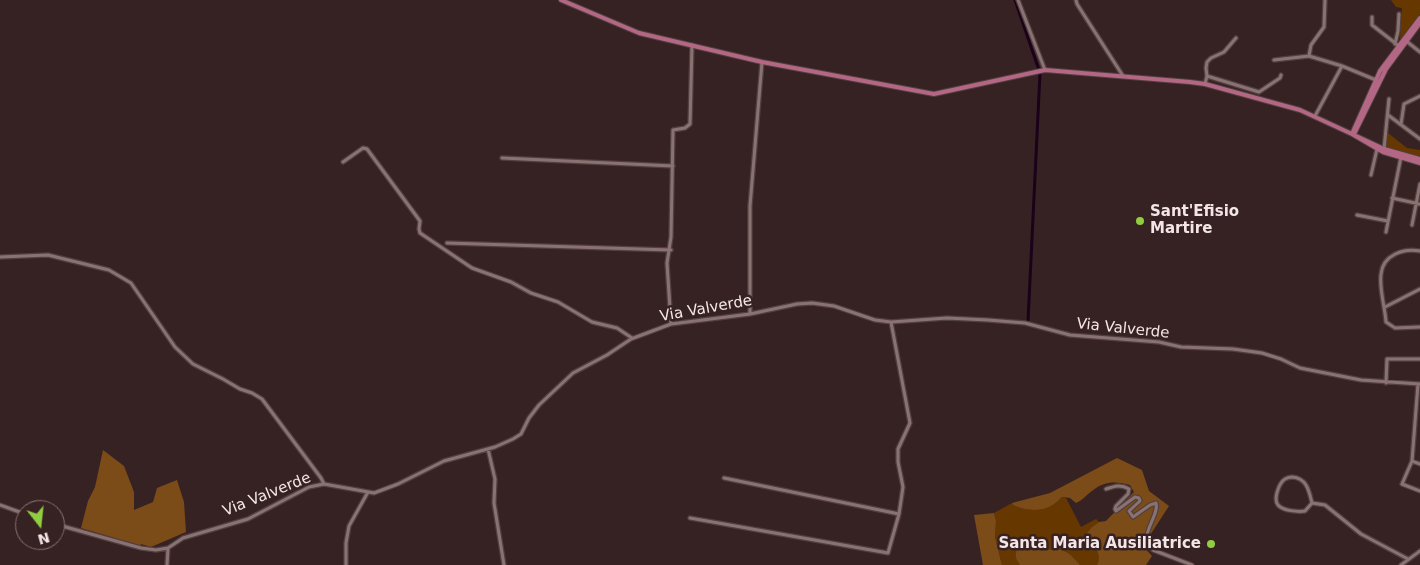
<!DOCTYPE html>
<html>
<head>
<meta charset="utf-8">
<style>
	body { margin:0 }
	#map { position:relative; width:1420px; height:565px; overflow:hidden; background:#372223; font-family:"DejaVu Sans",sans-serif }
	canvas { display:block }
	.north { position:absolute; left:15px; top:500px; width:50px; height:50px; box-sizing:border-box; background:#372223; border:1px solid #837071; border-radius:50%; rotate:164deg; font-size:14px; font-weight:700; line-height:20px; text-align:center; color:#f4e6e6 }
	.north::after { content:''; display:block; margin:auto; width:18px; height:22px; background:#91cd40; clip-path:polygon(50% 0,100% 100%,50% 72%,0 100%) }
</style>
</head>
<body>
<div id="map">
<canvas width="1420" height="565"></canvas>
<div class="north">N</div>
</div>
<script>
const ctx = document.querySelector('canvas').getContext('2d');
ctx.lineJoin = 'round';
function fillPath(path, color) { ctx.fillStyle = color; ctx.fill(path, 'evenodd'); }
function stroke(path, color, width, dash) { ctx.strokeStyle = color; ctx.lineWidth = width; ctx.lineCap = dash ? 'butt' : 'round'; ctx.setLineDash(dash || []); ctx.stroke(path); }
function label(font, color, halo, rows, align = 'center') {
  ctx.font = font + ' "DejaVu Sans",sans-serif'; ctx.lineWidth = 5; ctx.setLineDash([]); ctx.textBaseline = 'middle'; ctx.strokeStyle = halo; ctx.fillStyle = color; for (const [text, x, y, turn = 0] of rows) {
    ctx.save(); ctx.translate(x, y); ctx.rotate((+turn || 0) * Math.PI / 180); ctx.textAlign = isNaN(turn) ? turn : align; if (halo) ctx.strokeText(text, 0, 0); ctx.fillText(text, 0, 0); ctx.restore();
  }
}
fillPath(new Path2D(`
	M1391 0H1420V14L1400 40 1402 8 1396 7Z
	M1388 133 1407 148 1420 150V157L1386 149Z
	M1062 497 1066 498 1081 527 1096 519 1099 522 1092 527 1089 541C1096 549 1103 554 1097 565H1080L1073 557 1058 550 1050 551 1043 547 1038 541 1020 565H1002L995 537 996 521 994 513 1012 503 1013 505C1022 510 1039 512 1049 507 1054 505 1058 501 1062 497Z`), '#663800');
fillPath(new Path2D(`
	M103 450 124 466 134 492V510L153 502 157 488 177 480 184 502 186 532 151 547 141 544V546L81 528 88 501 95 487Z
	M1117 458 1142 470 1149 491 1169 506 1143 546 1152 556 1146 565H1097C1104 552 1090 545 1087 533L1092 527 1099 522 1106 521 1134 492 1130 485C1116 481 1104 481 1092 491 1086 495 1083 500 1076 503L1070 498 1062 497C1058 501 1054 505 1049 507 1039 512 1022 510 1013 505L1012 503 1050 493Z
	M994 513 996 521 995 537 1002 565H983L974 515Z
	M1029 540 1038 541C1051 556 1050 546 1064 551 1071 554 1075 559 1080 565H1020C1019 562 1016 560 1016 557 1014 548 1023 543 1029 540Z`), '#7b4b18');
stroke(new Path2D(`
	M1015 0 1040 73 1028 321`), '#1c011a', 3);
const minor = new Path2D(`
	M1018 0 1045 70
	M1076 0 1077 4 1123 76
	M1372 17V25L1399 46
	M1405 40 1420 52
	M1395 44 1398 31 1399 14
	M1309 56 1311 45 1324 27 1325 0
	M1274 60 1309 56 1342 66 1376 80
	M1207 76 1259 92
	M1205 84 1207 76 1206 68 1207 62 1211 58 1224 52 1236 38
	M1259 92 1280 78 1281 75
	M1388 115 1420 139
	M1315 116 1342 66
	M1401 124 1404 104 1420 96
	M1384 149 1389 99
	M502 158 673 166
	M343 162 363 148 367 149 420 221 419 229 420 233 472 268 511 282 531 293 558 302 592 322 617 328 632 338
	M1371 175 1377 149
	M1392 198 1420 204
	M1357 215 1388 221
	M1412 225 1420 184
	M1386 232 1401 157
	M447 243 671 250
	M1420 251C1403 248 1383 255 1381 274 1379 289 1385 307 1386 322L1395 328 1420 327
	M0 257 48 255 109 270 131 283 175 347 193 364 223 379 240 389 252 393 262 399 321 478 324 484
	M1385 307 1420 289
	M750 314V206L762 62
	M671 324 667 263 671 237 673 130 685 128 690 124 692 45
	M1386 383 1387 359H1420
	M1418 384 1412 461 1402 484 1420 491
	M488 449 495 479 494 503 504 565
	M1412 461 1420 464
	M1292 477C1307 478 1309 491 1312 503L1305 511C1298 512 1283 511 1278 505 1273 499 1279 483 1285 479 1287 478 1290 477 1292 477Z
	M724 478 899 514
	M1106 489C1115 486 1121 484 1129 489L1128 494 1116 506 1115 509 1116 511 1135 497 1139 498 1140 501 1129 511 1133 517 1150 505 1156 503C1159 514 1145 528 1146 543L1153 550 1192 565
	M1312 503 1325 505 1361 534 1408 559
	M0 505 25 514
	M690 518 888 553 899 514 903 487 898 462V449L910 423 891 322
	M55 524 141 548 156 550 168 548 183 538 248 519 309 487 324 484 374 493 398 484 444 461 495 447 513 439 521 434 529 418 539 405 573 373 607 355 631 339 671 324 750 314 797 304 812 303 834 306 875 320 891 322 947 318 988 320 1025 323 1070 335 1159 342 1181 347 1233 349 1262 353 1281 359 1300 368 1361 380 1420 384
	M167 565 168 548
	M346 565V543L349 526 368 492
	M1401 565 1420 551`);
const major = new Path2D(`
	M561 0 639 33 762 62 934 94 1045 70 1190 82 1205 84 1300 110 1352 134 1383 152 1420 163
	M1352 134 1380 71 1420 18
	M1352 134 1355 132 1386 69 1420 23
	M1354 135 1384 149 1420 159`);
stroke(minor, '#514040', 5.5);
stroke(major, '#514040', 6);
stroke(minor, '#8b7272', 3);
stroke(major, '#b46784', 4);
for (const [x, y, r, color] of [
	[1140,221,5,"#91cd40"],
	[1211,544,5,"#91cd40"]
]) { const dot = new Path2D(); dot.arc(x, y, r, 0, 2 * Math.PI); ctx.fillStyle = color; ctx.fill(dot); stroke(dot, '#372223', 2); }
label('bold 15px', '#f4e6e6', '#372223', [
	["Sant'Efisio",1150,212],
	["Martire",1150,229],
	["Santa Maria Ausiliatrice",1201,544,"right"]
], 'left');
label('15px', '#f4e6e6', '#372223', [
	["Via Valverde",706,309,-10],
	["Via Valverde",1123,329,6],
	["Via Valverde",267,495,-22]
]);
</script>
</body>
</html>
